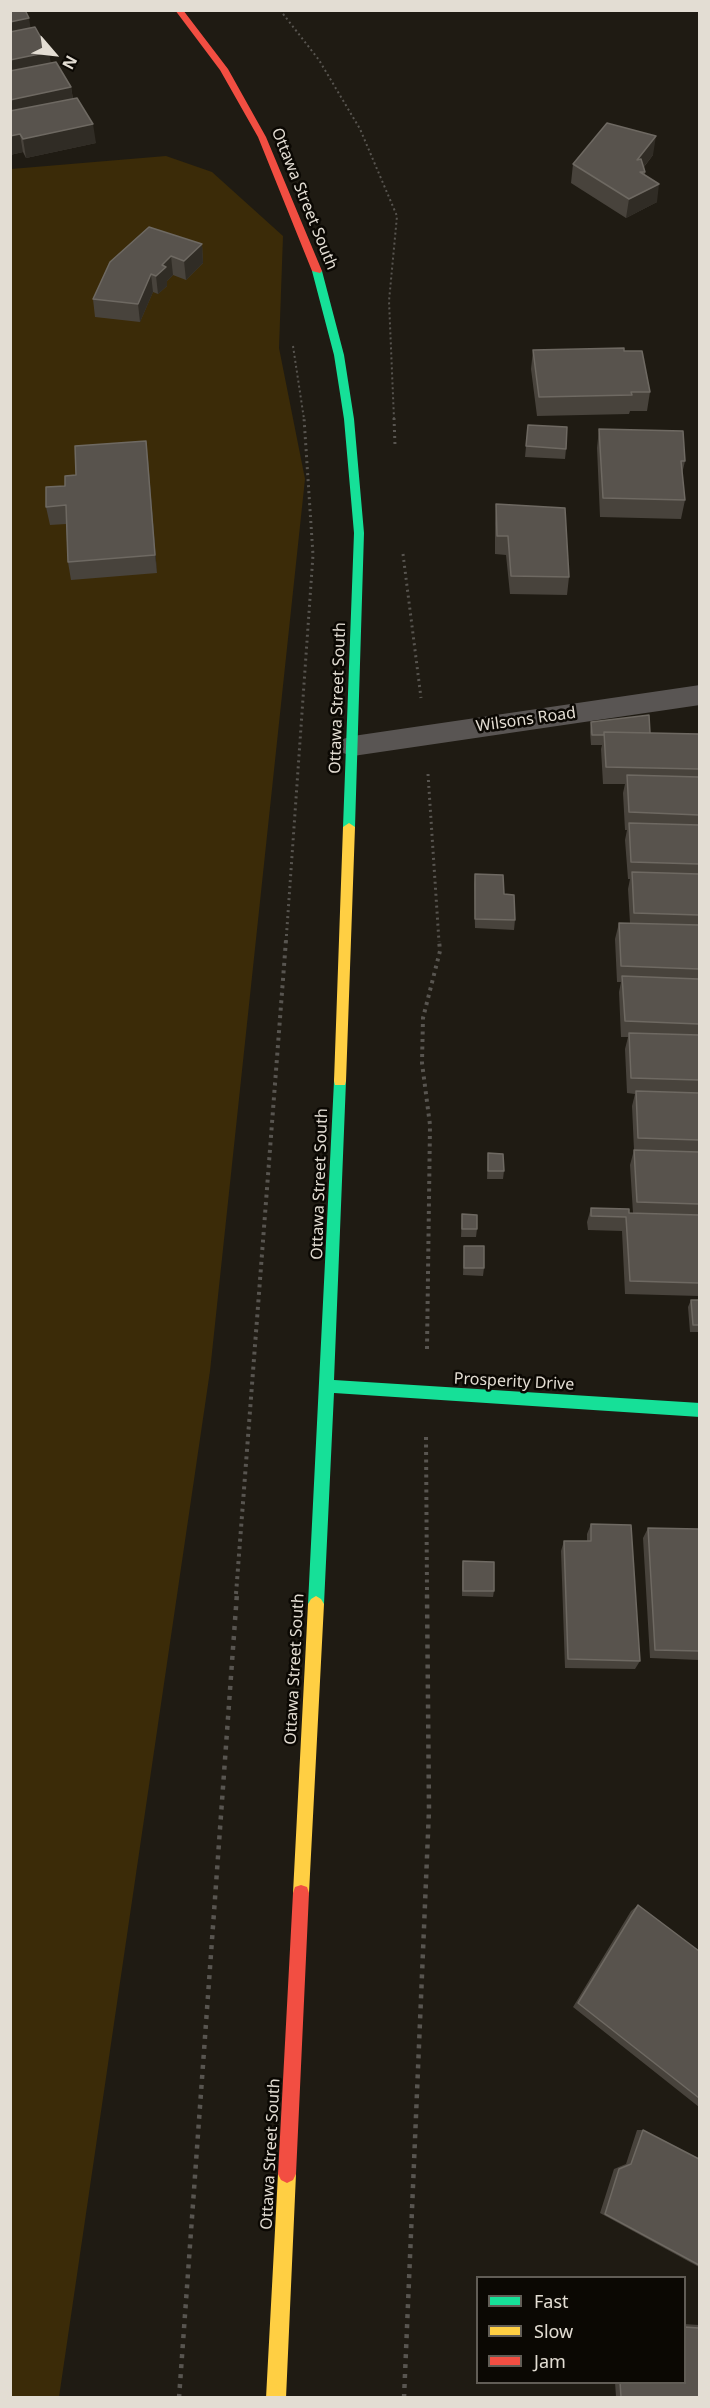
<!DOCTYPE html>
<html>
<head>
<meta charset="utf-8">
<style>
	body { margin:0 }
	#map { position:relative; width:710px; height:2408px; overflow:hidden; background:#1f1b13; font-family:"Noto Sans",sans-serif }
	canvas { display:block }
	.frame { position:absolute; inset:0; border:12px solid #e3ddd3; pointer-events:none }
	.legend { position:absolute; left:476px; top:2276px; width:210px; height:108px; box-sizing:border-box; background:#0b0803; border:2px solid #615d56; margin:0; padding:8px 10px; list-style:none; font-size:18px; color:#e3ddd3 }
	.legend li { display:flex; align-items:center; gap:12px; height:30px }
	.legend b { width:30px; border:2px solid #615d56 }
	.north { position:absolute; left:24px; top:24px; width:60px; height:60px; -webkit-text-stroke:4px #0b0803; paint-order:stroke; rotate:118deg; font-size:16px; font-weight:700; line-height:24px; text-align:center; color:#e3ddd3 }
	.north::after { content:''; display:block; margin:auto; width:21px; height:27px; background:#e3ddd3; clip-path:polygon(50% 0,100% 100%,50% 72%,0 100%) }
</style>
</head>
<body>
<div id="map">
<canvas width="710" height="2408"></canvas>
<div class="frame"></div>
<ul class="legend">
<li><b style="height:8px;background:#16e098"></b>Fast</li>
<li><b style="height:8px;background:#ffcf43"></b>Slow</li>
<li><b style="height:8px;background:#f24e42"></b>Jam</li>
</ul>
<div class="north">N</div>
</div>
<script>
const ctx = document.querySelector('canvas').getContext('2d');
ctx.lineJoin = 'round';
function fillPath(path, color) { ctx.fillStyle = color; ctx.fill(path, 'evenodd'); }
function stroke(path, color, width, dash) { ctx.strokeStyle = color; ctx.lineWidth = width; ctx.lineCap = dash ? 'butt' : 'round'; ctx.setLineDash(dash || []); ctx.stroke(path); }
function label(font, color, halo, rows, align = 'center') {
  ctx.font = font + ' "Noto Sans",sans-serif'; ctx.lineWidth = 5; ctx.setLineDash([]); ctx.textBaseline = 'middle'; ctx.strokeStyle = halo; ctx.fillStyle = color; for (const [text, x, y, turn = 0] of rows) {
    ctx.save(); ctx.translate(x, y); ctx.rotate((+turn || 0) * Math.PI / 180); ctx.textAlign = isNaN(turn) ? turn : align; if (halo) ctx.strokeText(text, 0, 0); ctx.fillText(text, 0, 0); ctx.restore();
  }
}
fillPath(new Path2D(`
	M166 156 212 172 283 236 279 348 305 479 210 1371 59 2397 11 2398V169Z`), '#3b2b08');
stroke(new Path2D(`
	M280 10 319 60 360 129 397 216 389 301 394 419
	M293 346 304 419`), '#585550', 2, [2, 3]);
stroke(new Path2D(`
	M394 418 395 445
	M403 554 421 698
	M428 774 439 942
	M286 942 313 555 304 418`), '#585550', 3, [2, 4]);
stroke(new Path2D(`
	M427 1349 430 1125 422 1063 423 1018 440 951 439 940
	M426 1437 427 1594
	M236 1594 286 940`), '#585550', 4, [3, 4.5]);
stroke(new Path2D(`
	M179 2398 237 1593
	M404 2398 429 1810 427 1593`), '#585550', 4.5, [4, 6]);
fillPath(new Path2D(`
	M700 685V705L353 756 343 753 339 746 343 739 353 736Z`), '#595553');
fillPath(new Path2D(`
	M317 268 322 271 344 355 354 419 364 533 355 827 349 831 343 827 354 533 344 419 334 355 312 271Z
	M340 1076 345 1077 346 1081 334 1380 700 1403V1417L334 1393 324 1604 321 1609 316 1612 311 1609 308 1604 334 1081 335 1077Z`), '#16e098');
fillPath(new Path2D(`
	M349 823 355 827 346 1081 345 1085H335L334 1081 343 827Z
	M316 1596 321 1599 324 1604 309 1893 307 1899 301 1901 295 1899 293 1893 308 1604 311 1599Z
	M287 2165 293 2168 296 2174 286 2398H266L278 2174 281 2168Z`), '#ffcf43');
fillPath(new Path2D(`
	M175 10H183L228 69 266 137 322 271 320 273 312 271 258 137 220 70Z
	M301 1885 307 1887 309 1893 296 2174 293 2180 287 2183 281 2180 278 2174 293 1893 295 1887Z`), '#f24e42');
fillPath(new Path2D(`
	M10 10 31 28 51 63 71 87 73 99 96 143 26 158 23 152 10 155Z
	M653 155 644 167 645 172V175L657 202 626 218 571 183 573 164Z
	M202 244 203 263 186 280 173 275 167 281V286L158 294 153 292 140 322 95 317 93 299 110 262Z
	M533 350 624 351 650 392 647 411H630L629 414 537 416 531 369Z
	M528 425 566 449 565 459 525 457Z
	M599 429 685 461 682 474 685 500 681 519 600 517 597 448Z
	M148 459 157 573 71 580 68 562 66 524 50 525 46 507 65 486 76 475Z
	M496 504 569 577 567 595 510 594 506 555 495 554V523Z
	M591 722 650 733 699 734V1296L625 1294 622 1231 588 1230 587 1222 591 1208 633 1213 630 1165 634 1150 632 1106 635 1094 627 1093 625 1049 628 1037H621L619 992 621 982H617L615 939 619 923H630L628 889 630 879H628L625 840 627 830H625L623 793 625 784H603L601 749 602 745H591L590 732Z
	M475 874 504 894 515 920 514 930 475 928 474 884Z
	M488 1153 504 1171 503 1179H487Z
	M462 1214 477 1229 476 1237H461Z
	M464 1246 484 1268 483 1276 463 1275Z
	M691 1300H699V1332H690L688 1307Z
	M591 1524 640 1661 635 1669 565 1668 561 1551 564 1541H587V1534Z
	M648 1528 699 1529V1660L650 1658 643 1538Z
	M463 1561 494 1591 493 1597 462 1596V1567Z
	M638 1905 699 1951V2107L573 2007 631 1911Z
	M637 2130H643L699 2159V2267L600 2213 614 2169 626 2164Z
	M684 2324 699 2325V2397H616L615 2382H684Z`), '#48433c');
fillPath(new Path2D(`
	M29 18 32 37 10 41V22Z
	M49 52 52 71 10 79V60Z
	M71 87 74 106 10 116V100Z
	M93 124 96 143 26 158 23 139Z
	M20 134 23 152 10 155V136Z
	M656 136 653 155 634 179 637 160Z
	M659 184 657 202 626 218 629 199Z
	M202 244 203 263 186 280 184 261Z
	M171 256 173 275 167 281V286L158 294 156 276 162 265Z
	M151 274 153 292 140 322 138 304Z
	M146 441 148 459 157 573 155 555Z`), '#302c25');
const building = new Path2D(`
	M10 10H25L29 18 10 22Z
	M35 27 49 52 10 60V32Z
	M56 62 71 87 10 100V71Z
	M77 98 93 124 23 139 20 134 10 136V118H11L10 111Z
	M607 123 656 136 637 160 641 159 645 172H640L659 184 629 199 573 164Z
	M149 227 202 244 184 261 171 256 162 265 166 267 156 276 151 274 138 304 93 299 110 262Z
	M624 348V351H642L650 392H631L632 395 539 397 533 350Z
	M528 425 567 427 566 449 526 446Z
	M599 429 683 431 685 461H681L685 500 603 498Z
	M146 441 155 555 68 562 66 505 46 507V487L65 486V476L76 475 75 446Z
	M496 504 565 508 569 577 511 576 508 536H497Z
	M649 715 650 733 604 732V735H592L591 722Z
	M604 732 699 734V769L606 767Z
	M627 775 699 777V815L629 812Z
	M629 823 699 825V864L631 862Z
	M632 872 699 874V915L634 913Z
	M475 874 503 875 504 894 514 895 515 920 475 919Z
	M619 923 699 925V969L621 966Z
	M622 976 699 979V1024L625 1021Z
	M629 1033 699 1035V1080L631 1078Z
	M636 1091 699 1093V1140L638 1138Z
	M634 1150 699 1152V1204L637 1202Z
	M488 1153 503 1154 504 1171H488Z
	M591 1208 629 1209V1213L699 1215V1283L630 1281 626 1217 591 1216Z
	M462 1214 477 1215V1229H462Z
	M464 1246H484V1268H464Z
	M691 1300H699V1325H693Z
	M591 1524 631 1525 640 1661 568 1659 564 1541H591Z
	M648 1528 699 1529V1651L655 1650Z
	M463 1561 494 1562V1591H463Z
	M638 1905 699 1951V2098L578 2003Z
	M643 2130 699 2159V2265L605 2214 619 2169 631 2164Z
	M684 2327 699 2328V2397H621L620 2382H684Z`);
fillPath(building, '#58534d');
stroke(building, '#6e6962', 1.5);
label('16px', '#e3ddd3', '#0b0803', [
	["Ottawa Street South",304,199,68],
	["Ottawa Street South",338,698,-88],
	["Wilsons Road",526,720,-8],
	["Ottawa Street South",320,1184,-88],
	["Prosperity Drive",514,1382,3],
	["Ottawa Street South",295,1669,-87],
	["Ottawa Street South",271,2154,-87]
]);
</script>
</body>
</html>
